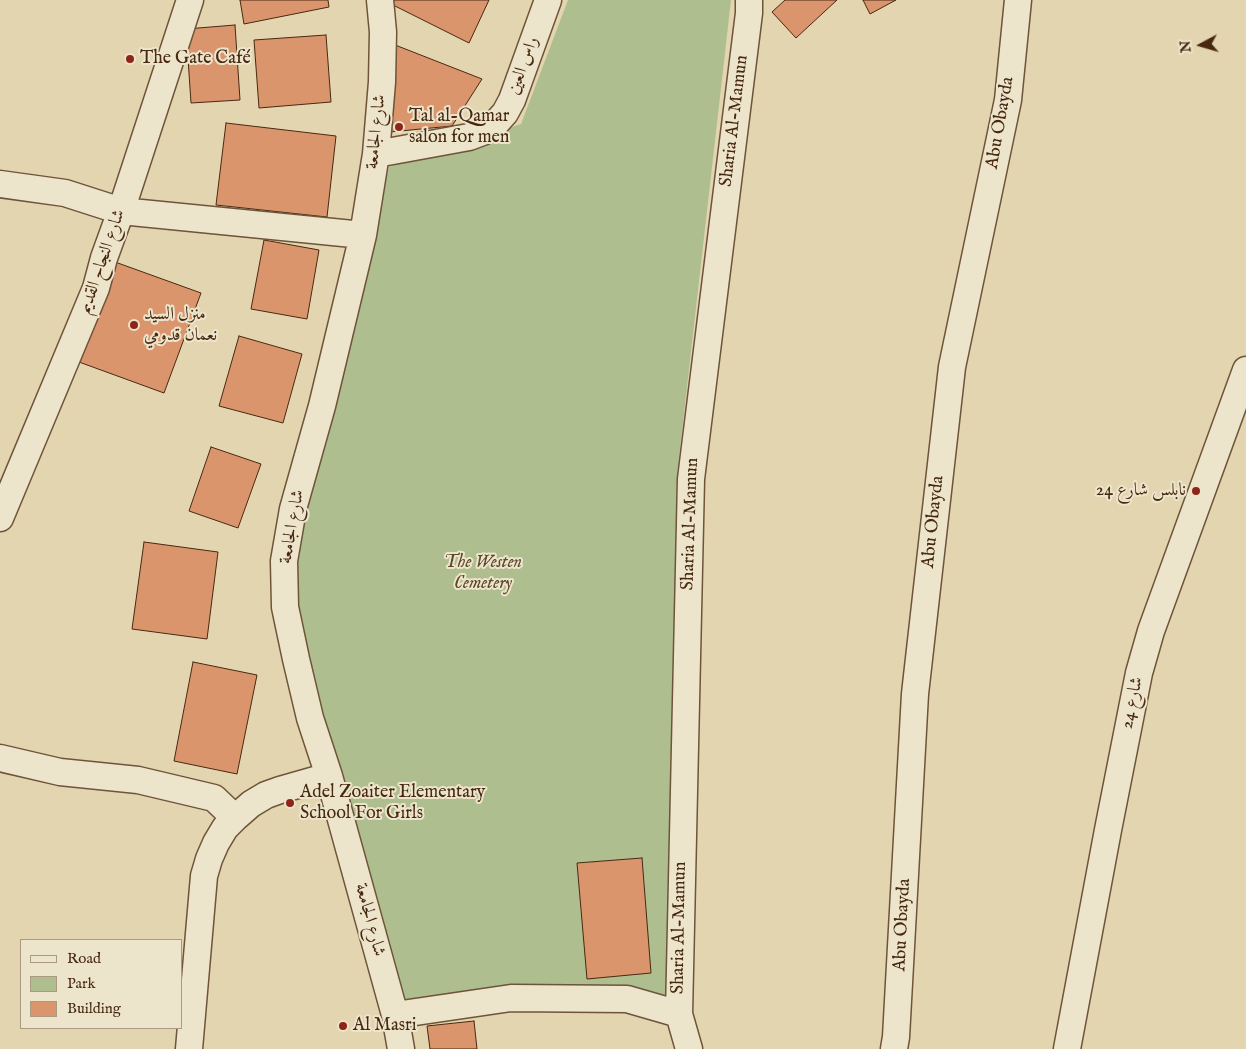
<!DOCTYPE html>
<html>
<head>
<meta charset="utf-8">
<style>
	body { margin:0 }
	#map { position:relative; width:1246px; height:1049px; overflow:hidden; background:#e3d5b0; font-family:"IM FELL English",serif }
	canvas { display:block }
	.legend { position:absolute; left:20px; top:939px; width:162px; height:90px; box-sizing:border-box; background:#ede4cc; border:1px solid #ab9981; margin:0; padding:6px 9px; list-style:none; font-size:15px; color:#472911 }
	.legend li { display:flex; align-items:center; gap:10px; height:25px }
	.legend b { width:25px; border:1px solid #ab9981 }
	.north { position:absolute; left:1176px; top:20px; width:50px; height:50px; -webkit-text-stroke:4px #ede4cc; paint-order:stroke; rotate:264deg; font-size:14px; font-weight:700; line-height:20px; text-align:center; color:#472911 }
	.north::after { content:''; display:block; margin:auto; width:18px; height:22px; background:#472911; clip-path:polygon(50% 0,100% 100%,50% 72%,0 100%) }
</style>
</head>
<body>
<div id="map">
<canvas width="1246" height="1049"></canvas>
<ul class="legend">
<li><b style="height:6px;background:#ede4cc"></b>Road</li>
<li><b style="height:14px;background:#afbe8e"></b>Park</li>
<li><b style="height:14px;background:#da956d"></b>Building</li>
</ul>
<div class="north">N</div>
</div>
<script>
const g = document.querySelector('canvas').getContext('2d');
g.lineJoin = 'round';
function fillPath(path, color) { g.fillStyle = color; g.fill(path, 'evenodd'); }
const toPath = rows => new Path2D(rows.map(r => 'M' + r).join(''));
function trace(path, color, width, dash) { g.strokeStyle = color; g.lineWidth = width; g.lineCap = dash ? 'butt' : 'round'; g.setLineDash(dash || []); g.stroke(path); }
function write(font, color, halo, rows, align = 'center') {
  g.font = font + ' "IM FELL English",Amiri,serif'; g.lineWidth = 4; g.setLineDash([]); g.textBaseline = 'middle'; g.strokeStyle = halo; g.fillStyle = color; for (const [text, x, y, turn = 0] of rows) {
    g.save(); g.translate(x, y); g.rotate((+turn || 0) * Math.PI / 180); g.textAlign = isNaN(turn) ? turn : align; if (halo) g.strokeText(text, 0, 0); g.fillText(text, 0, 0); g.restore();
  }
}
const green = toPath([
	[568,0,731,0,677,475,671,899,667,1002,404,1007,317,717,293,606,299,513,389,167,521,124]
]);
const building = toPath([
	[240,0,328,0,329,7,244,24,240,0],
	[386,0,489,0,469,43,385,1,386,0],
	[785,0,837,0,796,38,772,12,785,0],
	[863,0,896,0,870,14,863,0],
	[235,25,240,100,191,103,186,29,235,25],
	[326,35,331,102,259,108,254,40,326,35],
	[390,43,482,79,452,126,390,132,390,43],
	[226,123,336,136,327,217,216,205,226,123],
	[264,240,319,250,307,319,251,309,264,240],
	[104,258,201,293,164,393,68,358,104,258],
	[239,336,302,354,283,423,219,406,239,336],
	[211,447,261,464,238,528,189,511,211,447],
	[144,542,218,552,207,639,132,629,144,542],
	[193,662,257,675,237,774,174,761,193,662],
	[642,858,651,973,587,979,577,863,642,858],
	[474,1021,477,1049,430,1049,427,1026,474,1021]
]);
const minor = toPath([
	[380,0,383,32,382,82,376,154,363,235,322,406,293,509,284,561,285,607,296,659,310,718,329,776,395,1015,401,1049],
	[376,154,469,137,485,131,496,123,505,113,512,100,548,0],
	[0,184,65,193,121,211,363,235],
	[0,518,96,288,104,258,121,211,190,0],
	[0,758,60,772,138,780,214,798,235,818],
	[395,1015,511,998,627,999,679,1014],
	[189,1049,204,876,209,859,216,843,225,828,235,818,251,804,266,795,280,790,329,776],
	[689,1049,679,1014,691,479,749,13,749,0],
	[894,1049,896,1037,915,694,952,367,1008,100,1018,0],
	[1067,1049,1108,830,1139,673,1151,631,1246,370]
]);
const markers = [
	[130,59,5,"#8f2418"],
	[399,127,5,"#8f2418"],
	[134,325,5,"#8f2418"],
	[1196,491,5,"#8f2418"],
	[290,803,5,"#8f2418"],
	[343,1026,5,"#8f2418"]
];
const poiNames = [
	["The Gate Café",140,59],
	["Tal al-Qamar",409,117],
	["salon for men",409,138],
	["منزل السيد",144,315],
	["نعمان قدومي",144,336],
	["نابلس شارع 24",1186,491,"right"],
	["Adel Zoaiter Elementary",300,793],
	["School For Girls",300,814],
	["Al Masri",353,1026]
];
const streetNames = [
	["راس العين",524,66,-70],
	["Sharia Al-Mamun",735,121,-83],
	["Abu Obayda",1001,123,-80],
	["شارع الجامعة",377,132,-84],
	["شارع النجاح القديم",103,262,-71],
	["Abu Obayda",934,522,-84],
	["Sharia Al-Mamun",691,524,-88],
	["شارع الجامعة",293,527,-80],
	["شارع 24",1133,703,-78],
	["شارع الجامعة",369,920,75],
	["Abu Obayda",903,925,-87],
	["Sharia Al-Mamun",680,928,-89]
];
const parkNames = [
	["The Westen",483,563],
	["Cemetery",483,584]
];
fillPath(green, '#afbe8e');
fillPath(building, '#da956d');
trace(building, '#472911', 1);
trace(minor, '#6e5439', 29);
trace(minor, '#ede4cc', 26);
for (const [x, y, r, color] of markers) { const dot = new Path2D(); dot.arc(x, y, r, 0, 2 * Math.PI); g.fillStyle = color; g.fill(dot); trace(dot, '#ede4cc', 2); }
write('18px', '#472911', '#ede4cc', poiNames, 'left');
write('18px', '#472911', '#ede4cc', streetNames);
write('italic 18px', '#5c472a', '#ede4cc', parkNames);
</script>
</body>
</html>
